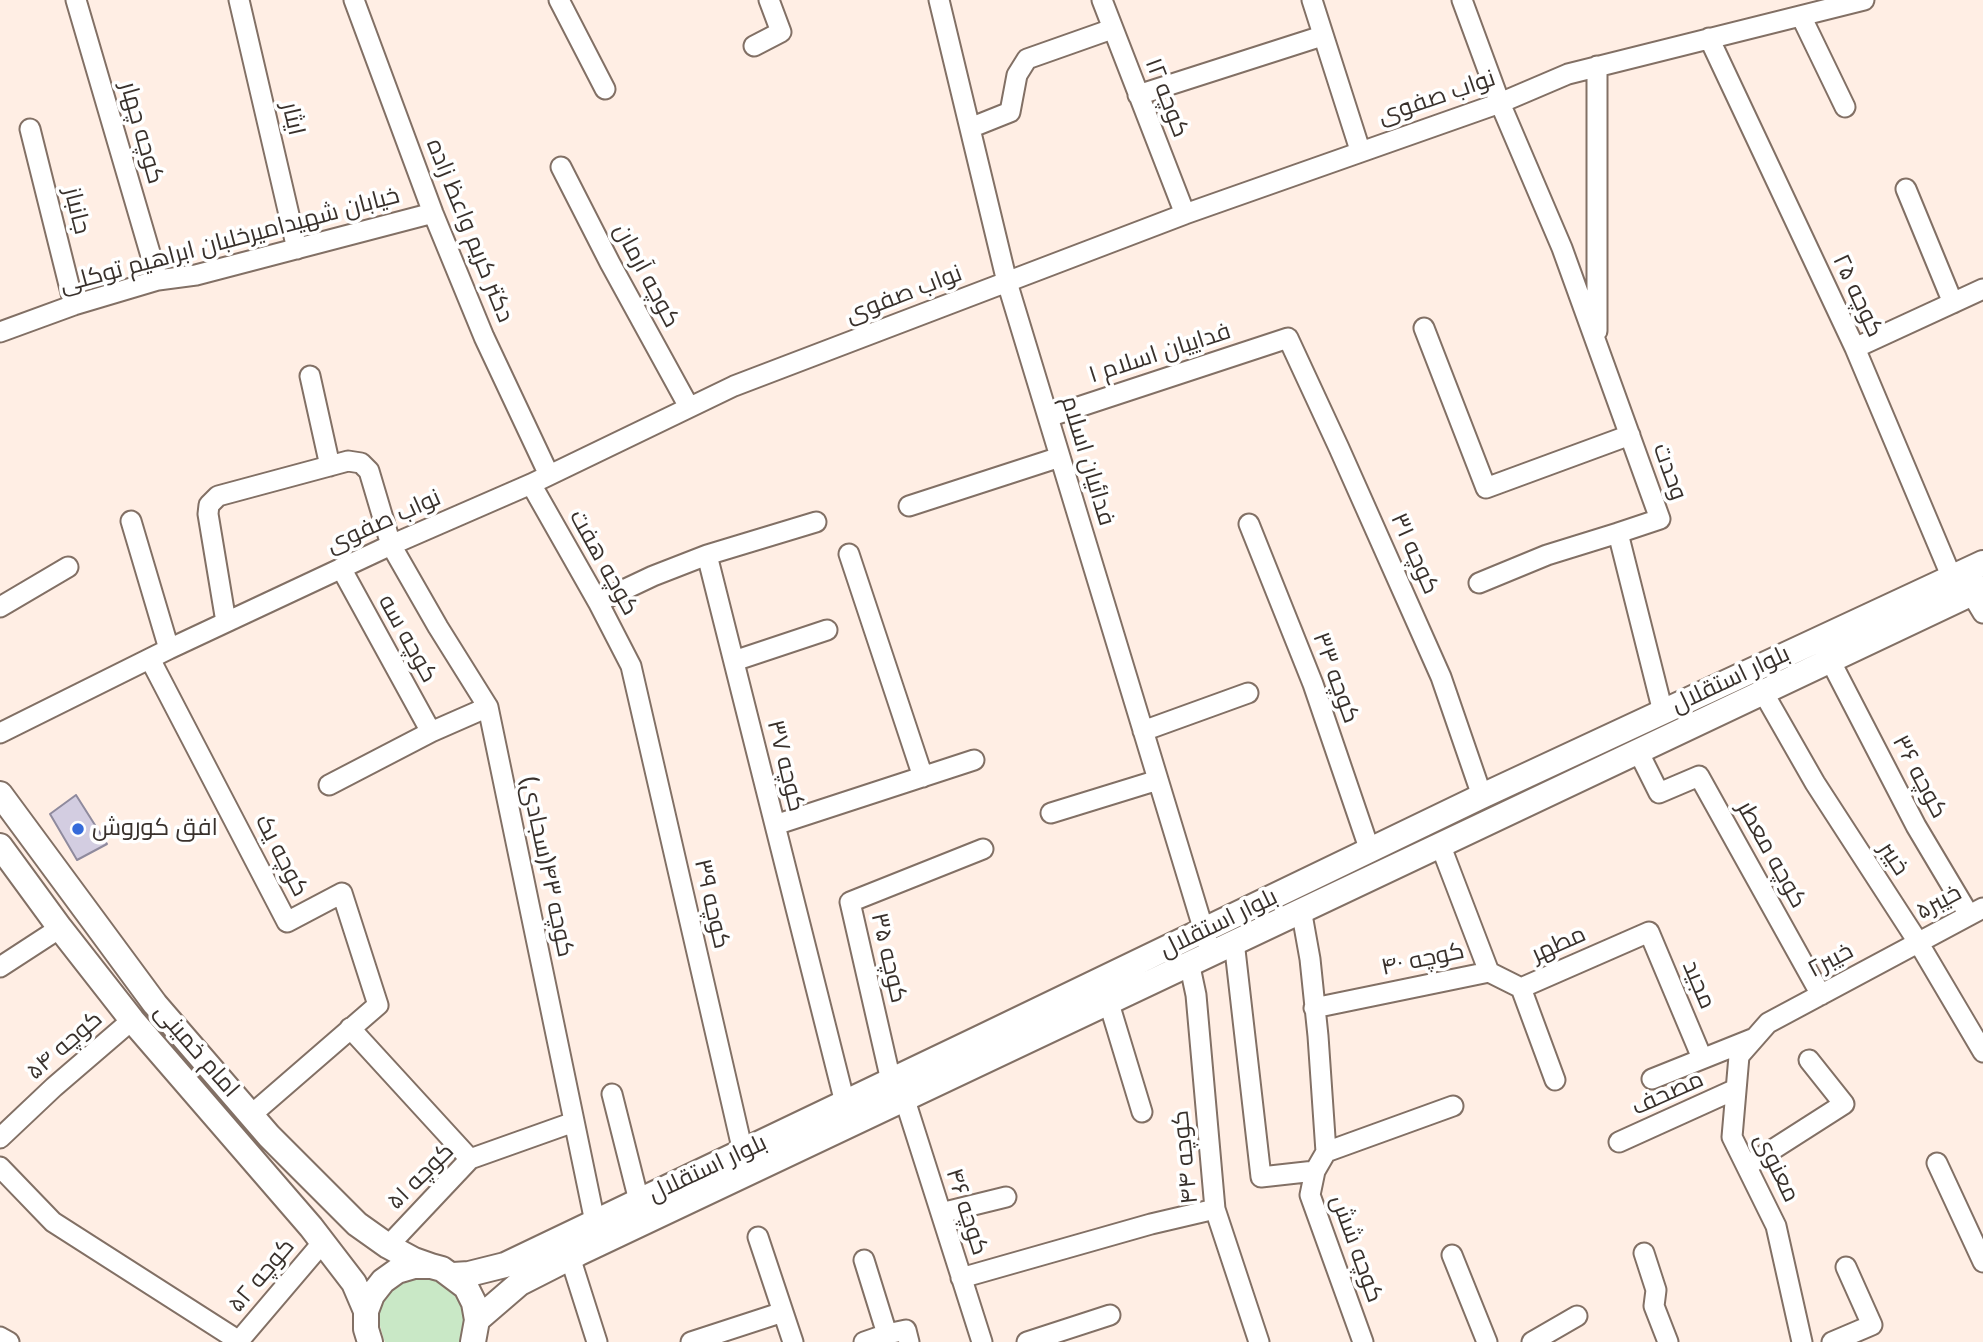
<!DOCTYPE html>
<html>
<head>
<meta charset="utf-8">
<style>
	body { margin:0 }
	canvas { display:block; background:#ffeee4 }
</style>
</head>
<body>
<canvas width="1983" height="1342"></canvas>
<script>
const g = document.querySelector('canvas').getContext('2d');
g.lineJoin = 'round';
function fillPath(path, color) { g.fillStyle = color; g.fill(path, 'evenodd'); }
const toPath = rows => new Path2D(rows.map(r => 'M' + r).join(''));
function trace(path, color, width, dash) { g.strokeStyle = color; g.lineWidth = width; g.lineCap = dash ? 'butt' : 'round'; g.setLineDash(dash || []); g.stroke(path); }
function write(font, color, halo, rows, align = 'center') {
  g.font = font + ' "Varela Round",Cairo,sans-serif'; g.lineWidth = 7; g.setLineDash([]); g.textBaseline = 'middle'; g.strokeStyle = halo; g.fillStyle = color; for (const [text, x, y, turn = 0] of rows) {
    g.save(); g.translate(x, y); g.rotate((+turn || 0) * Math.PI / 180); g.textAlign = isNaN(turn) ? turn : align; if (halo) g.strokeText(text, 0, 0); g.fillText(text, 0, 0); g.restore();
  }
}
const green = toPath([
	[422,1277,437,1279,460,1296,468,1323,462,1342,385,1342,384,1340,380,1326,380,1311,386,1298,396,1287,408,1280]
]);
const building = toPath([
	[76,795,107,844,77,860,50,814,76,795]
]);
const minor = toPath([
	[76,0,158,280],
	[239,0,297,249],
	[354,0,433,213,484,337,549,475],
	[559,0,605,89],
	[939,0,1007,282,1207,941],
	[1102,0,1185,214],
	[1312,0,1360,150],
	[1462,0,1500,103,1562,248,1660,519,1618,533,1663,712],
	[1801,16,1845,107],
	[1709,38,1855,348,1952,578],
	[754,46,781,32,769,0],
	[1597,66,1597,331],
	[1138,95,1322,36],
	[970,128,1010,112,1017,75,1027,59,1112,29],
	[30,129,74,305],
	[561,167,610,263,689,407],
	[1906,189,1953,303],
	[1424,328,1486,488,1630,435],
	[0,332,74,305,158,280,196,275,433,213],
	[1855,348,1983,289],
	[310,376,330,466],
	[1048,417,1288,338,1339,448,1441,677,1482,796],
	[531,484,598,602,631,666,743,1152],
	[909,506,1060,457],
	[131,521,169,649],
	[1249,524,1313,684,1370,851],
	[849,554,923,777],
	[707,555,816,522],
	[341,568,431,732],
	[1479,583,1547,555,1618,533],
	[1971,593,1983,613],
	[598,602,653,576,707,555,845,1103],
	[0,607,68,567],
	[226,622,208,514,209,505,218,496,348,461,361,463,369,471,391,545,438,627,488,707,595,1222],
	[150,659,287,922,342,893,378,1005,251,1115],
	[1830,660,1916,826,1969,915],
	[734,661,827,630],
	[1763,692,1815,783,1918,942,1983,1052],
	[1143,731,1248,693],
	[0,733,169,649,391,545,531,484,734,386,1185,214,1500,103,1568,74,1864,0],
	[1638,751,1659,793,1699,776,1821,995],
	[329,785,431,732,488,707],
	[1051,813,1158,780],
	[775,825,974,760],
	[1301,909,1310,959,1318,1036,1326,1152,1315,1171,1310,1195,1363,1342],
	[1234,941,1261,1177,1315,1171],
	[1189,962,1196,995,1215,1209,1259,1342],
	[0,967,60,928],
	[1489,972,1521,988,1649,932,1702,1058],
	[1521,988,1555,1080],
	[1108,1000,1142,1112],
	[1314,1008,1489,972,1440,844],
	[350,1028,470,1159],
	[1652,1079,1752,1039],
	[891,1081,850,902,983,849],
	[612,1094,639,1201],
	[904,1097,982,1342],
	[0,1138,54,1087,132,1020],
	[1619,1142,1736,1089],
	[1326,1152,1453,1106],
	[1937,1163,1983,1262],
	[1747,1166,1844,1104,1809,1060],
	[0,1167,53,1222,239,1341],
	[941,1213,1006,1197],
	[758,1237,793,1342],
	[388,1246,470,1159,574,1122],
	[1644,1253,1656,1290,1654,1306,1668,1342],
	[1452,1255,1487,1342],
	[570,1257,597,1342],
	[961,1278,1151,1224,1215,1209],
	[887,1334,906,1330,909,1342],
	[0,1337,9,1342],
	[238,1342,323,1242],
	[691,1342,783,1312],
	[864,1342,887,1334,864,1260],
	[1027,1342,1110,1315],
	[1532,1342,1577,1316],
	[1802,1342,1776,1226,1732,1137,1739,1056,1768,1023,1983,908],
	[1832,1342,1872,1325,1846,1267]
]);
const major = toPath([
	[0,794,155,1004,269,1136,357,1224,388,1246,414,1260,431,1266],
	[0,846,60,928,132,1020,311,1227,354,1283,366,1311],
	[453,1275,469,1274,505,1265,980,1038,1482,796,1983,563],
	[477,1320,520,1283,579,1253,1983,588],
	[370,1342,366,1329,366,1311,372,1295,383,1281,397,1271,414,1266,431,1266,442,1269,466,1287,474,1303,477,1320,473,1342]
]);
const markers = [
	[78,829,7,"#366bda"]
];
const streetNames = [
	["کوچه ۱۲",1166,98,69],
	["نواب صفوی",1437,98,-19],
	["ایثار",292,119,77],
	["کوچه چهار",141,133,74],
	["جانباز",76,211,76],
	["دکتر کریم واعظ زاده",469,231,68],
	["خیابان شهیدامیرخلبان ابراهیم توکلی",230,241,-15],
	["کوچه آرمان",646,276,62],
	["نواب صفوی",904,295,-21],
	["کوچه ۲۵",1857,296,65],
	["فداییان اسلام ۱",1160,354,-18],
	["فدائیان اسلام",1087,461,73],
	["وحدت",1669,472,70],
	["نواب صفوی",384,522,-24],
	["کوچه ۳۱",1414,554,66],
	["کوچه هفت",603,563,61],
	["کوچه سه",407,639,61],
	["کوچه ۳۳",1335,678,70],
	["بلوار استقلال",1731,680,-25],
	["کوچه ۳۷",785,766,76],
	["کوچه ۳۶",1919,777,62],
	["کوچه معطر",1771,855,61],
	["کوچه یک",281,856,63],
	["خیبر",1893,859,57],
	["کوچه ۴۳(سجادی)",546,867,78],
	["خیبر۵",1939,903,-28],
	["کوچه ۳۹",711,904,77],
	["بلوار استقلال",1219,924,-26],
	["مطهر",1559,945,-24],
	["کوچه ۳۵",888,958,77],
	["کوچه ۴۰",1423,960,-12],
	["خیبر۲",1831,961,-28],
	["مجید",1698,985,67],
	["کوچه ۵۴",65,1046,-41],
	["امام خمینی",196,1051,49],
	["مصحف",1668,1094,-24],
	["کوچه ۴۴",1186,1157,-96],
	["معنوی",1776,1168,64],
	["بلوار استقلال",708,1169,-25],
	["کوچه ۵۱",421,1177,-45],
	["کوچه ۴۶",966,1212,72],
	["کوچه شش",1356,1249,70],
	["کوچه ۵۲",262,1276,-50]
];
const poiNames = [
	["افق کوروش",92,829]
];
fillPath(green, '#c9e8c6');
fillPath(building, '#d3cde1');
trace(building, '#8f8a9d', 2);
trace(minor, '#827065', 23);
trace(major, '#827065', 28);
trace(minor, '#fff', 19);
trace(major, '#fff', 24);
for (const [x, y, r, color] of markers) { const dot = new Path2D(); dot.arc(x, y, r, 0, 2 * Math.PI); g.fillStyle = color; g.fill(dot); trace(dot, '#fff', 2.5); }
write('24px', '#39312c', '#fff', streetNames);
write('24px', '#39312c', '#fff', poiNames, 'left');
</script>
</body>
</html>
